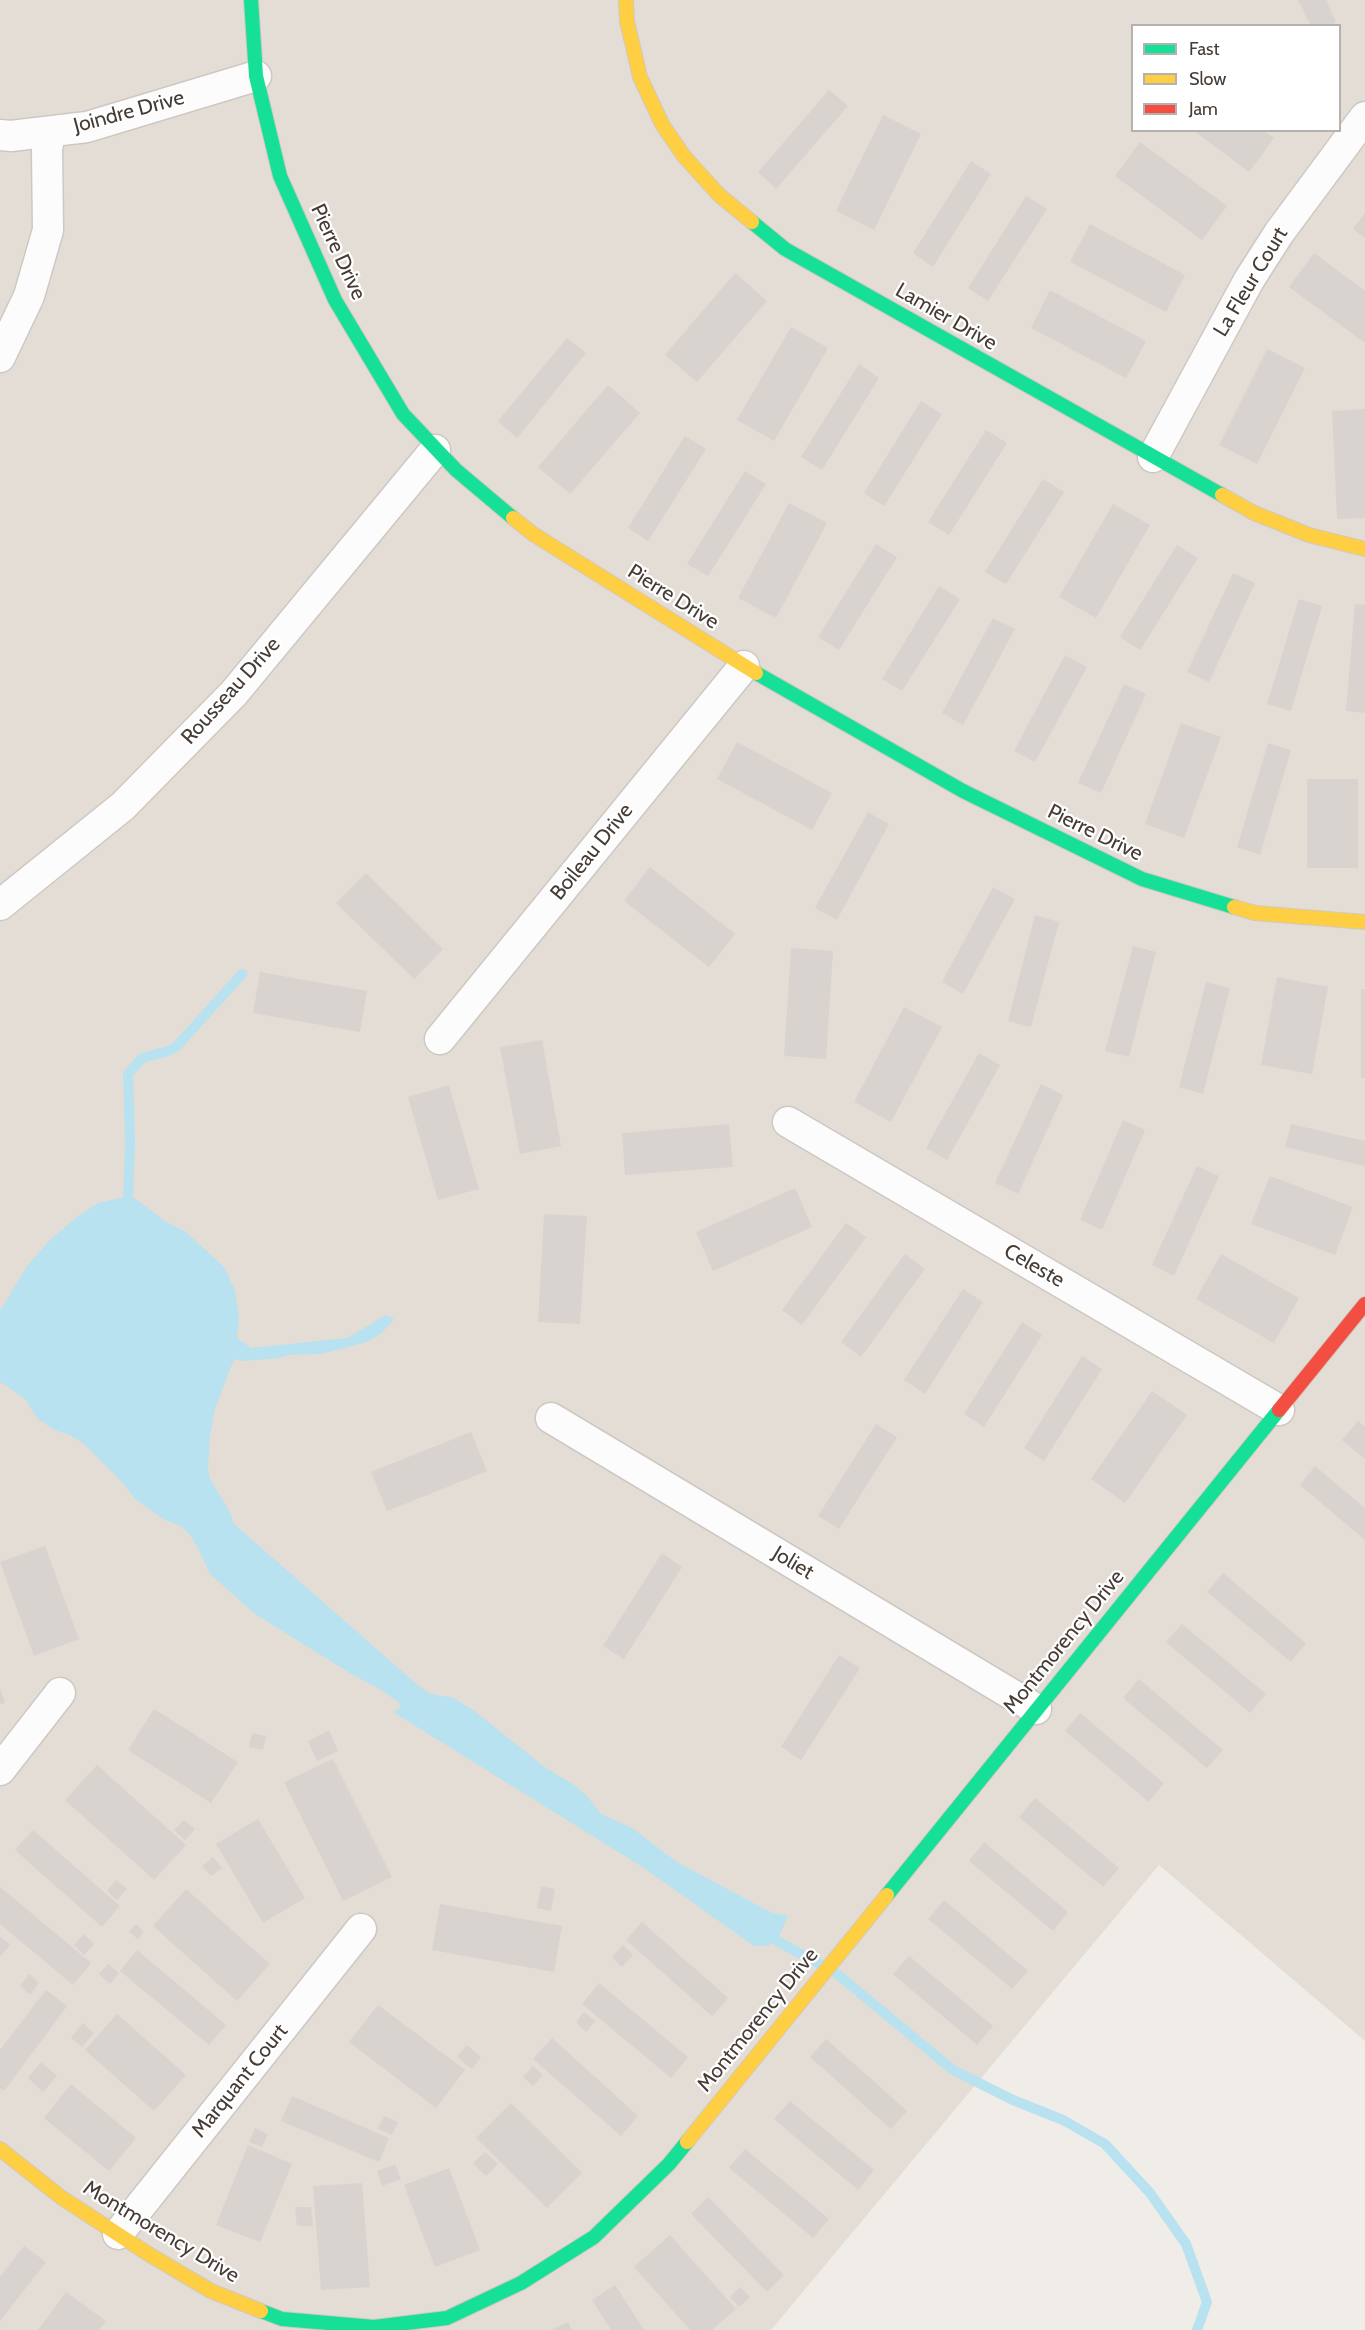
<!DOCTYPE html>
<html>
<head>
<meta charset="utf-8">
<style>
	body { margin:0 }
	#map { position:relative; width:1365px; height:2330px; overflow:hidden; background:#f0ece8; font-family:Cabin,sans-serif }
	canvas { display:block }
	.legend { position:absolute; left:1131px; top:24px; width:210px; height:108px; box-sizing:border-box; background:#fff; border:2px solid #b5b1ae; margin:0; padding:8px 10px; list-style:none; font-size:18px; color:#463c35 }
	.legend li { display:flex; align-items:center; gap:12px; height:30px }
	.legend b { width:30px; border:2px solid #b5b1ae }
</style>
</head>
<body>
<div id="map">
<canvas width="1365" height="2330"></canvas>
<ul class="legend">
<li><b style="height:8px;background:#16e098"></b>Fast</li>
<li><b style="height:8px;background:#ffcf43"></b>Slow</li>
<li><b style="height:8px;background:#f24e42"></b>Jam</li>
</ul>
</div>
<script>
const g = document.querySelector('canvas').getContext('2d');
g.lineJoin = 'round';
function fillPath(path, color) { g.fillStyle = color; g.fill(path, 'evenodd'); }
const toPath = rows => new Path2D(rows.map(r => 'M' + r).join(''));
function trace(path, color, width, dash) { g.strokeStyle = color; g.lineWidth = width; g.lineCap = dash ? 'butt' : 'round'; g.setLineDash(dash || []); g.stroke(path); }
function write(font, color, halo, rows, align = 'center') {
  g.font = font + ' Cabin,sans-serif'; g.lineWidth = 4.5; g.setLineDash([]); g.textBaseline = 'middle'; g.strokeStyle = halo; g.fillStyle = color; for (const [text, x, y, turn = 0] of rows) {
    g.save(); g.translate(x, y); g.rotate((+turn || 0) * Math.PI / 180); g.textAlign = isNaN(turn) ? turn : align; if (halo) g.strokeText(text, 0, 0); g.fillText(text, 0, 0); g.restore();
  }
}
const residential = toPath([
	[0,0,1365,0,1365,2041,1159,1865,771,2330,0,2330],
	[1132,26,1340,26,1340,130,1132,130]
]);
const water = toPath([
	[128,1196,133,1197,165,1221,186,1232,225,1268,235,1291,239,1317,237,1338,251,1348,347,1338,386,1315,394,1319,381,1334,367,1342,345,1348,321,1354,289,1355,279,1358,243,1361,234,1359,215,1409,210,1436,208,1468,210,1479,231,1514,233,1523,420,1687,431,1694,454,1698,473,1710,546,1768,573,1784,586,1795,601,1814,632,1828,677,1862,770,1912,788,1916,777,1941,766,1946,754,1946,644,1868,393,1712,401,1707,399,1703,380,1689,353,1675,255,1614,210,1574,199,1550,190,1535,181,1526,165,1520,135,1499,122,1482,84,1444,70,1435,54,1430,37,1418,26,1400,4,1384,0,1383,0,1311,27,1266,50,1240,77,1217,98,1203]
]);
const stream = toPath([
	[128,1196,130,1143,128,1074,142,1058,168,1051,177,1046,242,974],
	[777,1941,836,1973,953,2070,1013,2100,1063,2120,1105,2144,1150,2193,1186,2244,1207,2302,1197,2330]
]);
const building = toPath([
	[1298,0,1326,0,1336,22,1329,26,1311,26],
	[829,90,848,106,776,189,758,172],
	[883,115,921,134,874,230,836,211],
	[1193,130,1263,130,1274,138,1249,172],
	[1140,142,1227,206,1202,240,1115,176],
	[971,161,991,174,933,267,913,253],
	[1026,196,1047,209,988,301,968,288],
	[1365,213,1365,238,1353,229],
	[1090,224,1185,275,1166,312,1070,262],
	[1314,253,1365,291,1365,343,1289,287],
	[735,273,767,301,697,382,665,355],
	[1050,290,1146,341,1126,378,1031,328],
	[791,327,828,348,774,441,737,420],
	[567,338,586,353,517,438,498,421],
	[1267,349,1305,368,1257,464,1219,445],
	[859,364,879,378,822,470,801,457],
	[608,385,640,413,570,494,538,467],
	[921,401,942,414,884,506,864,493],
	[1365,409,1365,518,1337,519,1332,411],
	[986,430,1007,443,949,535,928,522],
	[685,436,706,449,648,541,628,528],
	[745,471,766,484,708,576,687,564],
	[1043,479,1064,492,1006,584,985,572],
	[789,503,827,523,776,618,738,598],
	[1113,504,1150,525,1096,618,1059,597],
	[876,544,897,557,839,650,818,637],
	[1177,545,1198,558,1140,650,1120,637],
	[1233,573,1255,583,1209,682,1187,672],
	[939,586,960,599,902,691,882,679],
	[1299,599,1322,606,1291,711,1267,704],
	[1355,604,1365,605,1365,713,1346,711],
	[993,618,1015,629,963,725,942,713],
	[1065,655,1087,667,1035,762,1014,751],
	[1124,684,1146,694,1101,793,1078,783],
	[1181,723,1221,737,1184,838,1145,824],
	[737,742,832,793,812,830,717,779],
	[1268,743,1291,750,1260,855,1237,847],
	[1307,779,1358,779,1358,868,1307,868],
	[868,812,889,824,837,920,815,908],
	[650,867,735,934,709,967,624,901],
	[366,873,443,949,414,979,336,903],
	[993,887,1015,899,963,994,942,982],
	[1035,915,1059,922,1031,1027,1008,1021],
	[1133,946,1156,952,1129,1057,1105,1051],
	[791,948,833,951,826,1059,784,1056],
	[260,972,367,991,360,1032,253,1013],
	[1277,977,1328,987,1312,1074,1261,1065],
	[1206,982,1230,988,1203,1094,1179,1087],
	[1361,989,1365,989,1365,1078,1361,1078],
	[904,1007,942,1027,891,1122,854,1102],
	[542,1040,561,1146,520,1154,500,1047],
	[979,1053,1000,1065,947,1160,926,1148],
	[1041,1084,1063,1095,1018,1194,995,1183],
	[449,1085,479,1189,438,1200,408,1097],
	[1123,1120,1145,1130,1102,1230,1080,1220],
	[729,1124,733,1167,625,1175,622,1133],
	[1291,1124,1365,1141,1365,1166,1285,1147],
	[1197,1166,1219,1176,1174,1276,1152,1265],
	[1270,1176,1353,1207,1335,1255,1251,1224],
	[795,1188,812,1227,713,1271,696,1232],
	[544,1214,587,1216,580,1324,538,1322],
	[846,1223,866,1237,802,1325,782,1310],
	[905,1254,925,1269,861,1357,841,1342],
	[1221,1254,1299,1298,1274,1343,1196,1299],
	[963,1289,983,1302,925,1394,904,1380],
	[1022,1322,1042,1335,984,1427,964,1414],
	[1082,1356,1102,1369,1044,1461,1024,1448],
	[1152,1391,1187,1415,1125,1503,1091,1479],
	[1358,1421,1365,1427,1365,1459,1342,1440],
	[876,1424,897,1437,839,1529,818,1516],
	[471,1432,487,1471,387,1511,371,1472],
	[1315,1466,1365,1508,1365,1540,1300,1485],
	[45,1546,79,1639,34,1656,0,1562],
	[662,1553,682,1567,624,1659,603,1646],
	[1223,1573,1306,1643,1291,1662,1207,1592],
	[1182,1624,1266,1694,1250,1713,1166,1642],
	[839,1655,860,1668,801,1760,781,1747],
	[1139,1679,1223,1750,1207,1768,1123,1698],
	[0,1688,5,1703,0,1704],
	[154,1709,238,1762,211,1803,128,1750],
	[1080,1713,1164,1783,1149,1802,1065,1731],
	[329,1730,338,1751,317,1761,308,1741],
	[252,1733,266,1736,263,1750,249,1747],
	[333,1759,392,1877,343,1901,284,1782],
	[97,1765,186,1845,154,1880,65,1800],
	[1035,1798,1119,1868,1103,1887,1019,1817],
	[258,1819,305,1898,263,1923,216,1844],
	[184,1820,195,1829,185,1840,174,1830],
	[33,1830,120,1906,102,1927,15,1850],
	[984,1842,1068,1912,1053,1931,969,1861],
	[213,1857,222,1868,211,1876,202,1866],
	[116,1880,127,1889,117,1900,107,1891],
	[541,1886,555,1889,551,1911,537,1908],
	[0,1887,91,1963,73,1985,0,1924],
	[186,1889,270,1964,237,2001,153,1926],
	[944,1900,1028,1971,1012,1989,928,1919],
	[440,1904,562,1926,554,1972,432,1950],
	[642,1922,728,1998,712,2016,626,1940],
	[136,1924,144,1932,138,1939,129,1932],
	[84,1934,94,1944,84,1955,74,1945],
	[0,1936,10,1945,0,1957],
	[623,1945,633,1955,622,1967,612,1957],
	[137,1950,226,2025,209,2045,120,1971],
	[909,1956,993,2026,977,2045,893,1974],
	[108,1964,119,1973,110,1984,99,1974],
	[29,1974,39,1983,30,1995,20,1986],
	[599,1983,688,2057,671,2078,582,2004],
	[46,1990,67,2006,4,2091,0,2088,0,2050],
	[378,2005,465,2070,436,2108,349,2042],
	[584,2012,595,2021,586,2032,576,2022],
	[117,2014,186,2075,154,2111,85,2050],
	[83,2023,94,2033,82,2047,71,2038],
	[552,2038,638,2116,621,2136,533,2059],
	[826,2039,907,2111,891,2129,810,2057],
	[467,2045,481,2057,472,2069,457,2057],
	[41,2062,57,2076,43,2092,28,2078],
	[533,2066,543,2075,533,2086,523,2077],
	[71,2084,136,2138,109,2171,44,2118],
	[292,2096,389,2138,379,2162,281,2121],
	[790,2101,874,2170,858,2190,774,2119],
	[511,2103,582,2173,547,2208,476,2138],
	[384,2116,398,2122,392,2135,378,2129],
	[255,2128,268,2134,262,2147,249,2142],
	[248,2145,292,2164,260,2242,216,2225],
	[745,2149,829,2219,813,2238,729,2168],
	[485,2152,498,2164,486,2176,473,2163],
	[395,2164,401,2179,382,2186,377,2171],
	[449,2168,480,2250,435,2267,404,2185],
	[362,2183,370,2287,321,2290,313,2186],
	[708,2197,784,2275,767,2292,691,2214],
	[295,2207,311,2207,313,2226,297,2226],
	[670,2235,736,2309,712,2330,690,2330,634,2267],
	[24,2246,46,2262,0,2321,0,2277],
	[615,2285,644,2330,611,2330,592,2300],
	[740,2287,750,2297,739,2307,730,2297],
	[66,2292,106,2321,99,2330,38,2330],
	[568,2322,572,2330,551,2330]
]);
const street = toPath([
	[0,135,11,136,87,127,256,76],
	[0,357,29,296,48,230,47,148,51,132],
	[1153,457,1249,280,1279,233,1365,117],
	[0,905,123,806,234,693,435,450],
	[440,1039,744,666],
	[788,1122,1279,1410],
	[551,1418,1036,1709],
	[0,1770,60,1693],
	[118,2234,361,1929]
]);
const fast = toPath([
	[251,0,256,76,280,176,335,300,403,414,456,470,513,518],
	[752,222,785,249,1222,495],
	[756,673,963,791,1142,879,1234,907],
	[887,1895,1279,1410],
	[261,2311,282,2319,374,2327,447,2318,521,2283,594,2237,669,2164,687,2142]
]);
const slow = toPath([
	[626,0,627,21,640,77,662,124,683,155,719,195,752,222],
	[1222,495,1254,513,1309,535,1365,549],
	[513,518,533,534,756,673],
	[1234,907,1255,913,1365,922],
	[687,2142,887,1895],
	[0,2149,62,2198,150,2255,211,2291,261,2311]
]);
const jam = toPath([
	[1279,1410,1365,1304]
]);
const streetNames = [
	["Joindre Drive",129,112,-15],
	["Pierre Drive",338,252,65],
	["La Fleur Court",1251,282,-59],
	["Lamier Drive",946,317,30],
	["Pierre Drive",673,597,32],
	["Rousseau Drive",231,691,-48],
	["Pierre Drive",1095,833,26],
	["Boileau Drive",592,852,-51],
	["Celeste",1034,1266,30],
	["Joliet",793,1563,31],
	["Montmorency Drive",1064,1642,-51],
	["Montmorency Drive",758,2020,-51],
	["Marquant Court",240,2081,-51],
	["Montmorency Drive",161,2232,31]
];
fillPath(residential, '#e4ddd5');
fillPath(water, '#b8e2ef');
trace(stream, '#b8e2ef', 10);
fillPath(building, '#d8d3cf');
trace(street, '#cdc8c4', 33);
trace(fast, '#d1c9c0', 16);
trace(slow, '#d1c9c0', 16);
trace(jam, '#d1c9c0', 16);
trace(street, '#fdfcfc', 30);
trace(fast, '#16e098', 14);
trace(slow, '#ffcf43', 14);
trace(jam, '#f24e42', 14);
write('21px', '#463c35', '#fff', streetNames);
</script>
</body>
</html>
